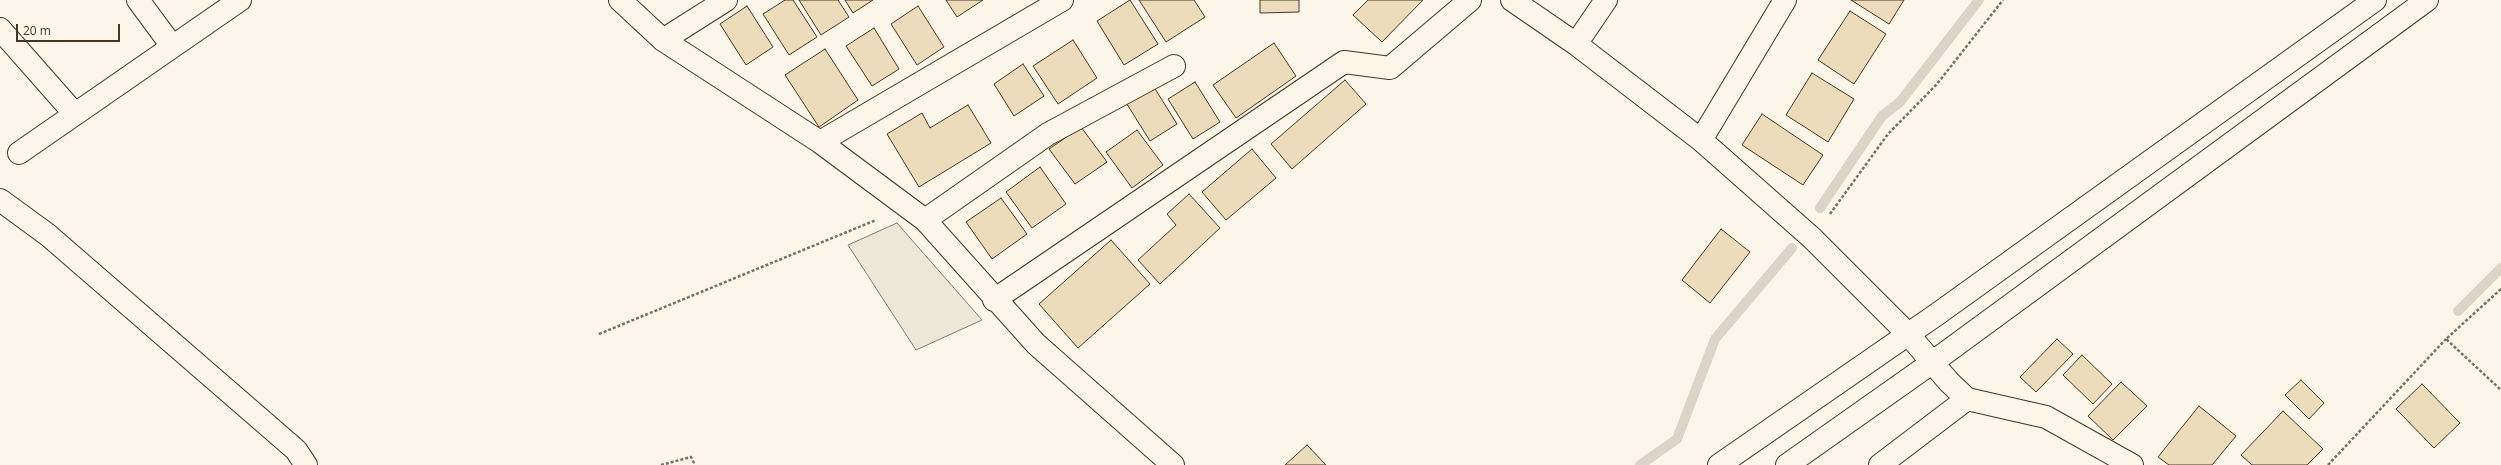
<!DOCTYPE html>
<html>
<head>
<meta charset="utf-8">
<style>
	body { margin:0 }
	#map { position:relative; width:2501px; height:465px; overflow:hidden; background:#fbf6e9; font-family:"Open Sans",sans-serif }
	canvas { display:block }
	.scale { position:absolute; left:16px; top:24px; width:104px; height:18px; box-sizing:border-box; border:2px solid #4a3520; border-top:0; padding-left:5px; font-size:12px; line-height:14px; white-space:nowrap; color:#4a3520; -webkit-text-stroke:3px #fbf6e9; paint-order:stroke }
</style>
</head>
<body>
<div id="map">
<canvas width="2501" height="465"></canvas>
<div class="scale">20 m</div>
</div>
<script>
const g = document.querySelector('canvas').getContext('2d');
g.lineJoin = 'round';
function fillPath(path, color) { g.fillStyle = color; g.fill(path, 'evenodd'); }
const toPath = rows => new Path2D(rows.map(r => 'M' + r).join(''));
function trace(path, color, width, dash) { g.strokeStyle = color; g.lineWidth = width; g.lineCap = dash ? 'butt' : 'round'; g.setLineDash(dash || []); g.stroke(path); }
const parking = toPath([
	[897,223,982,320,916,350,848,245,897,223]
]);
const stream = toPath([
	[1820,208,1882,116,1900,102,1979,0],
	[2458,311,2501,268],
	[1640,465,1677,439,1715,339,1792,248]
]);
const building = toPath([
	[785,0,793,0,817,37,789,55,763,14,785,0],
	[799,0,838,0,849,17,821,35,799,0],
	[845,0,873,0,853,13,845,0],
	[946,0,983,0,957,17,946,0],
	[1130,0,1158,44,1124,65,1097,21,1130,0],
	[1139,0,1194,0,1205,17,1166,42,1139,0],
	[1260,0,1299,0,1299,12,1260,13,1260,0],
	[1368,0,1423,0,1382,42,1353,15,1368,0],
	[1851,0,1904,0,1889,24,1851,0],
	[747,6,773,47,746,65,720,24,747,6],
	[918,6,944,47,917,65,891,24,918,6],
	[1850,11,1886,34,1854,84,1818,60,1850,11],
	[874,28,899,69,872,86,846,46,874,28],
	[1073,40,1097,78,1058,104,1033,66,1073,40],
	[1274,43,1296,76,1236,118,1213,85,1274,43],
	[825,49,858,100,819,127,785,75,825,49],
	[1023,64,1044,96,1014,116,994,84,1023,64],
	[1812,73,1854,99,1828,142,1786,115,1812,73],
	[1345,80,1366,104,1292,169,1271,144,1345,80],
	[1195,82,1220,122,1193,139,1168,99,1195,82],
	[1152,84,1177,124,1150,141,1125,101,1152,84],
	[968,105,991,143,919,187,887,134,922,113,930,128,968,105],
	[1762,114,1823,155,1803,185,1742,145,1762,114],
	[1081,127,1107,162,1075,184,1049,149,1081,127],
	[1137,130,1163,165,1132,188,1106,152,1137,130],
	[1252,149,1276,178,1226,220,1202,192,1252,149],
	[1040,167,1066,204,1032,228,1006,192,1040,167],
	[1189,194,1220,228,1160,284,1138,260,1176,225,1167,214,1189,194],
	[1001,198,1027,234,992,259,966,222,1001,198],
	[1721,229,1750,252,1710,303,1682,280,1721,229],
	[1111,240,1150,284,1078,348,1039,304,1111,240],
	[2057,339,2073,354,2036,392,2020,377,2057,339],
	[2082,355,2112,384,2093,404,2063,375,2082,355],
	[2301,380,2324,403,2309,419,2285,395,2301,380],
	[2121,382,2147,406,2113,440,2088,416,2121,382],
	[2422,384,2460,423,2434,448,2396,409,2422,384],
	[2199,406,2236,436,2212,465,2169,465,2158,457,2199,406],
	[2283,411,2323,449,2307,465,2252,465,2241,455,2283,411],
	[1307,445,1326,465,1285,465,1307,445]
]);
const path = toPath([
	[1830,214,1888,134,1937,84,2003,0],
	[2501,289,2446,339,2501,390],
	[599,334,876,220],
	[661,465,691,457,695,465],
	[2328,465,2446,339]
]);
const street = toPath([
	[138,0,172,46],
	[620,0,663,40,820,142,925,220,1036,344,1173,465],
	[1512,0,1576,44,1701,140,1812,238,1908,334,1949,382,1967,399,2046,417,2132,465],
	[0,29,74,113],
	[663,40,726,0],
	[1576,44,1606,0],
	[1701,140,1785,0],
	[820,142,1062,0],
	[19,153,240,0],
	[0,200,48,235,296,450,306,465],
	[925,220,1048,134,1174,66],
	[994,300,1344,62,1390,68,1470,0],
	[1880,465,1967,399]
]);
const secondary = toPath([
	[1719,465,1936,315,2375,0],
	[1787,465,1933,362,2427,0]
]);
fillPath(parking, '#ede7d9');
trace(parking, '#887966', 1);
trace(stream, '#dcd4c6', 10);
fillPath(building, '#ecdcbc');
trace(building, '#4a3520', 1);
trace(street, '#4a3520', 24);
trace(secondary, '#4a3520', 24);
trace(path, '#7f6f5c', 2.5, [3, 2]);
trace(street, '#fbf6e9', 22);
trace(secondary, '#fbf6e9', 22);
</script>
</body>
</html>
